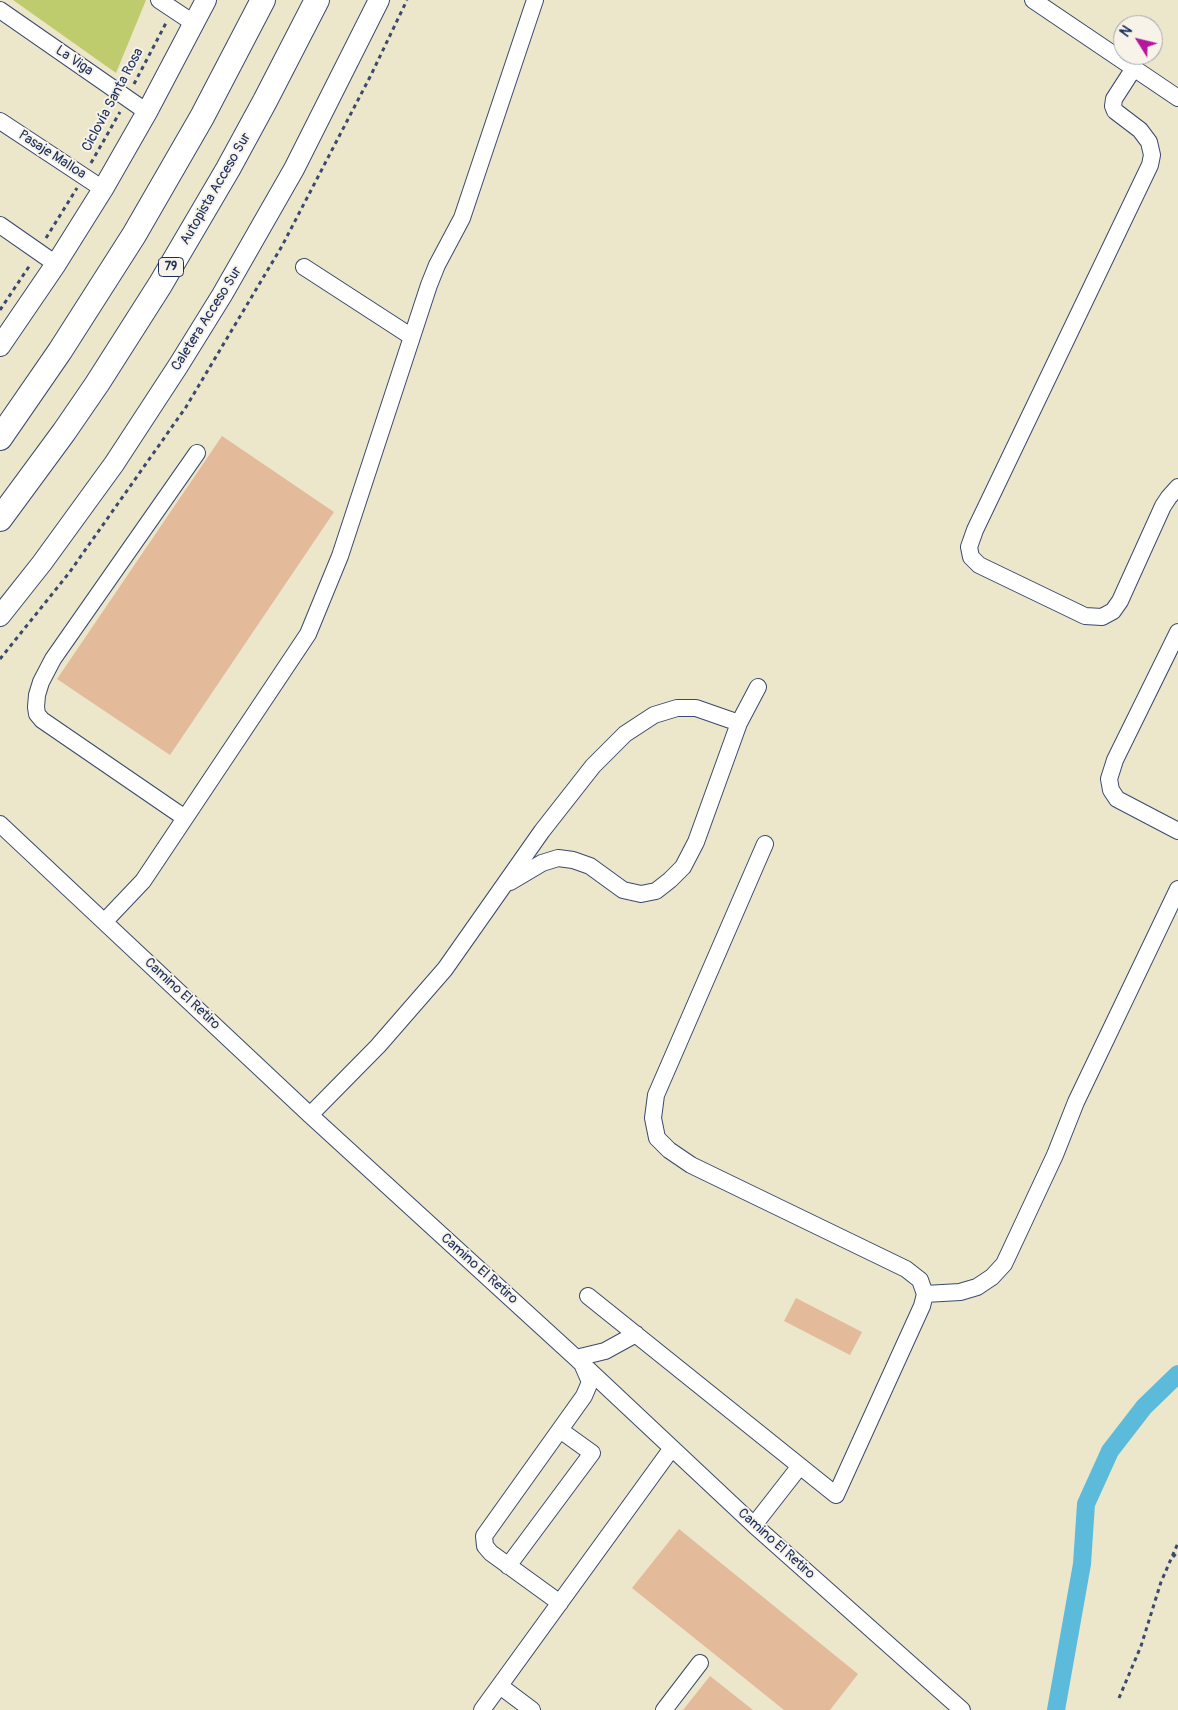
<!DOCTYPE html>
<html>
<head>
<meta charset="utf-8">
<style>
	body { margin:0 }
	#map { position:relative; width:1178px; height:1710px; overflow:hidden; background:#ece6ca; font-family:Pangolin,sans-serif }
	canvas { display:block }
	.north { position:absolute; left:1113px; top:15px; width:50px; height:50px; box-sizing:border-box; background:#f7f3e8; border:1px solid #9fa5b1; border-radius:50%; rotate:306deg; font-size:14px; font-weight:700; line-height:20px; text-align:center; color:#1b2f5e }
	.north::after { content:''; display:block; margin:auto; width:18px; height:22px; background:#b5179e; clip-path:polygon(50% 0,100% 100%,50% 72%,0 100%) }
</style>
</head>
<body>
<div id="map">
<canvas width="1178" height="1710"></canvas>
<div class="north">N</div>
</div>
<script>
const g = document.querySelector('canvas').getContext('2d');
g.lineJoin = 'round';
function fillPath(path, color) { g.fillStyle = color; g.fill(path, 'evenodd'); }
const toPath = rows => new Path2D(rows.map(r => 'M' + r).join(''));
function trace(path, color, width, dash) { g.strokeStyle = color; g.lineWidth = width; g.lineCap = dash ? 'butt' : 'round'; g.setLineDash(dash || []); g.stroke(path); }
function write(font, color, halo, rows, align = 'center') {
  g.font = font + ' Pangolin,sans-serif'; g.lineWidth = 4; g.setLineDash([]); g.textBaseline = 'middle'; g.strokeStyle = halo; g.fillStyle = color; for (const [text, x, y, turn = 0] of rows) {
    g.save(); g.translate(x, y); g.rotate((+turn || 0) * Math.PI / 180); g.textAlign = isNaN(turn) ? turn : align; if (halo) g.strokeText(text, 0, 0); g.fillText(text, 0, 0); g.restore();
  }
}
const green = toPath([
	[13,0,146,0,116,73]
]);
const canal = toPath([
	[1056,1710,1082,1564,1086,1504,1110,1451,1144,1407,1178,1374]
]);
const building = toPath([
	[222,436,334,512,170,755,57,679],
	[796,1298,862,1332,850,1355,784,1321],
	[679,1529,858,1674,830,1710,784,1710,632,1588],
	[710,1676,753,1710,683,1710]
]);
const path = toPath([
	[134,84,166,23],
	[91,163,120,112],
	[46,238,77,188],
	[0,310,30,265],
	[0,659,69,573,186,407,282,246,371,75,407,0],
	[1173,1557,1178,1551],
	[1119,1698,1141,1646,1161,1582,1178,1543]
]);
const minor = toPath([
	[159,0,195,24],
	[1033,0,1178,98],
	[0,10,147,112],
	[1134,68,1114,99,1113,106,1115,111,1140,130,1149,142,1152,155,1150,165,975,530,969,547,971,557,979,565,1085,616,1102,617,1113,611,1120,601,1163,506,1169,497,1178,487],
	[0,121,103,189],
	[0,225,56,264],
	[304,267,412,337],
	[1178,632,1115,760,1109,779,1111,790,1117,799,1178,831],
	[185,818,42,720,37,714,36,707,37,695,41,682,53,659,197,453],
	[0,824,310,1115,576,1358,754,1525,962,1710],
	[510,882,542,863,558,858,573,860,590,866,623,890,641,894,656,891,670,880,683,867,696,842,739,723],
	[105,921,143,881,308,634,340,556,429,285,437,265,462,218,535,0],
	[310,1115,378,1046,445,969,542,831,593,766,625,734,654,715,677,708,696,708,739,723,758,687],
	[925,1294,960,1292,977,1287,992,1277,1004,1264,1055,1155,1076,1102,1178,889],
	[588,1296,836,1495,922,1306,925,1294,920,1280,906,1269,691,1165,669,1150,657,1138,653,1118,656,1095,765,844],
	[576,1358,605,1351,636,1334],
	[754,1525,800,1466],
	[508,1566,592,1453,560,1430],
	[560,1603,491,1553,485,1546,484,1536,584,1396,590,1382,583,1366],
	[500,1686,532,1710],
	[482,1710,672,1448],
	[664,1710,700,1663]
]);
const major = toPath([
	[0,346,56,264,103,189,147,112,206,0],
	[0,616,42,563,114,464,178,366,222,295,294,169,379,0]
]);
const highway = toPath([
	[0,438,60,351,134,235,202,117,263,0],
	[0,519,64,432,97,384,160,285,228,169,265,101,317,0]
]);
const shields = [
	[171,267,25]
];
const shieldNames = [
	["79",171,267]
];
const streetNames = [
	["La Viga",74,61,34],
	["Ciclovía Santa Rosa",113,100,-62],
	["Pasaje Malloa",52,155,33],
	["Autopista Acceso Sur",216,189,-60],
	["Caletera Acceso Sur",207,319,-58],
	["Camino El Retiro",182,994,43],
	["Camino El Retiro",479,1269,42],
	["Camino El Retiro",776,1544,42]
];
fillPath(green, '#bfcc6e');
trace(canal, '#5cbada', 18);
fillPath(building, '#e3bb9a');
trace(minor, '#3a4a6e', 18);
trace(major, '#3a4a6e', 22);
trace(highway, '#3a4a6e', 26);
trace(path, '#3a4a6e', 3, [4, 4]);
trace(minor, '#fff', 16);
trace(major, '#fff', 20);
trace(highway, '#fff', 24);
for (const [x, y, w] of shields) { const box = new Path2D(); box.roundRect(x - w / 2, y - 9.5, w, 19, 4); g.fillStyle = '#f7f3e8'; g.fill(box); trace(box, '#1b2f5e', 1); }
write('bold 12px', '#1b2f5e', null, shieldNames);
write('14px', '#1b2f5e', '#f7f3e8', streetNames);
</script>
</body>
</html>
